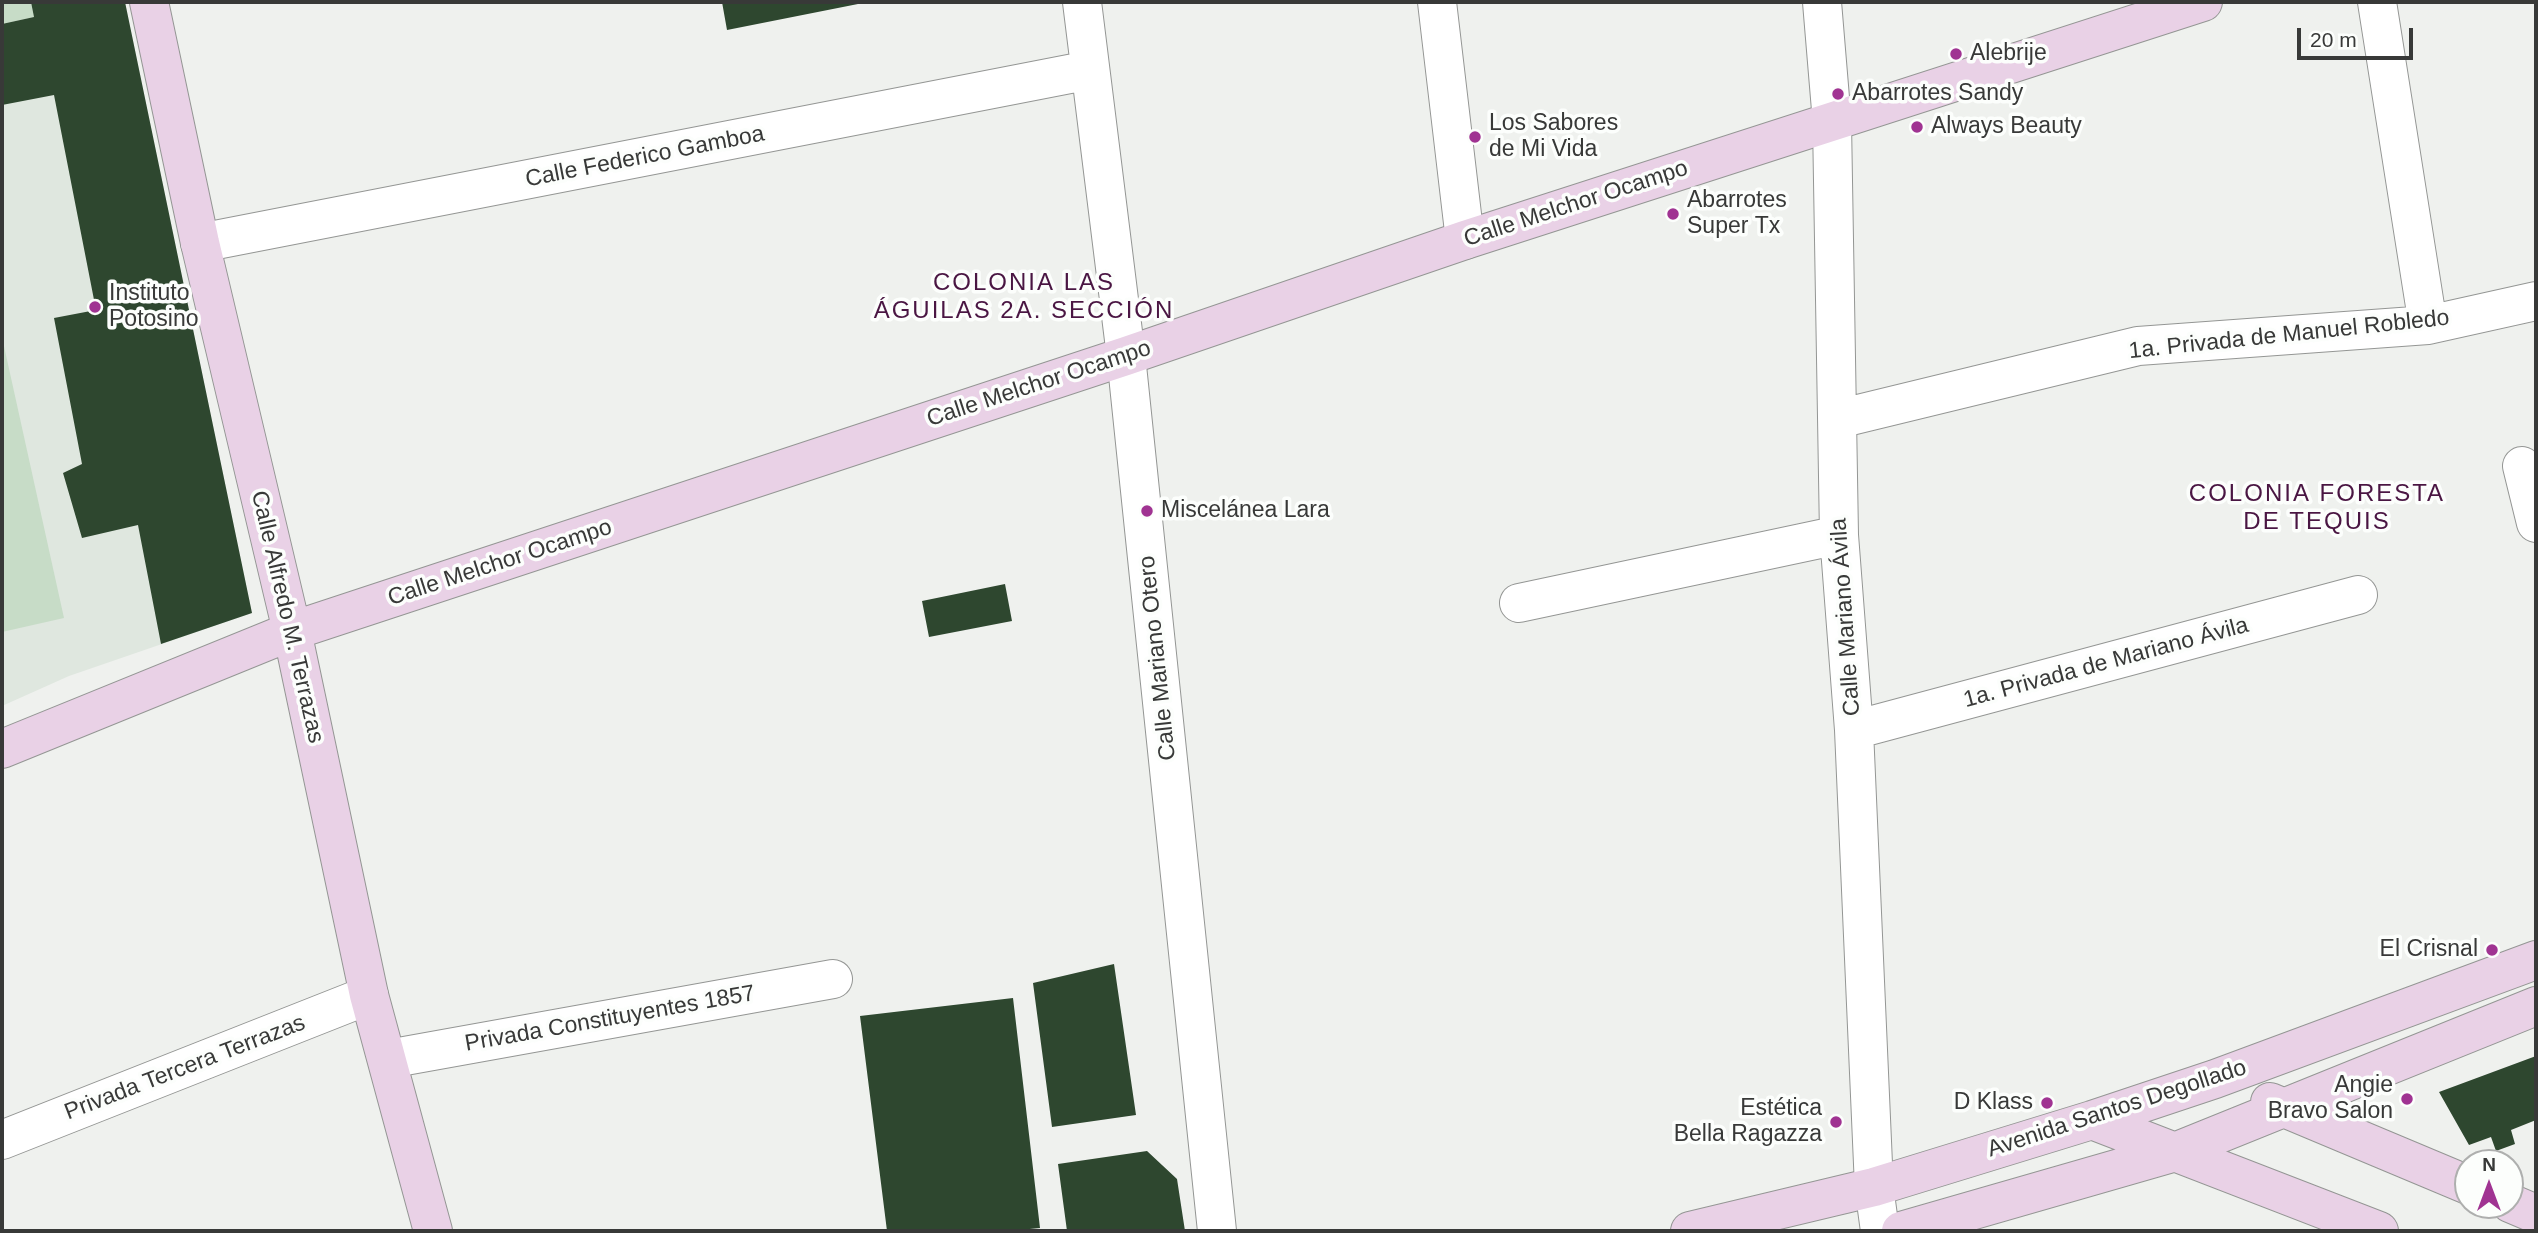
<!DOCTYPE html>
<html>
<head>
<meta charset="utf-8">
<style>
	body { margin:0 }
	#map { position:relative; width:2538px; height:1233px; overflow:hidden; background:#eff1ee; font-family:Arial,sans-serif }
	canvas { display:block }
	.frame { position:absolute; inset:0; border:4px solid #383938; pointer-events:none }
	.north { position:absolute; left:2454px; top:1149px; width:70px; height:70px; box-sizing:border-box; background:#fcfefc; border:2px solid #aeafae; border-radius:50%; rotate:0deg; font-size:19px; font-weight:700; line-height:28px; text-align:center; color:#383938 }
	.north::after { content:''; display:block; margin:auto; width:24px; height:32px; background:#a03392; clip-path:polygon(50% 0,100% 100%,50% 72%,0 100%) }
	.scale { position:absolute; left:2297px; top:28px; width:116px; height:32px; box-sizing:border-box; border:4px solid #383938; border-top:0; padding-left:9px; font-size:21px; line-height:24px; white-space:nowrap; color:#383938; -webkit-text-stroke:5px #fcfefc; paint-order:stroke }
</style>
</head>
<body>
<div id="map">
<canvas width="2538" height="1233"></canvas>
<div class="frame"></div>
<div class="north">N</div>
<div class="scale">20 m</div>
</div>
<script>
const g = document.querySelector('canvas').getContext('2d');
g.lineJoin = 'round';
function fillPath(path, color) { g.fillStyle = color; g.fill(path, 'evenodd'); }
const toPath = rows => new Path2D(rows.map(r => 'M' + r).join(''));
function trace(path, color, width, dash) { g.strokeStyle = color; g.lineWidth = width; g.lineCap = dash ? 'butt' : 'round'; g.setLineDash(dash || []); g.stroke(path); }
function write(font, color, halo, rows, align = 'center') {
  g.font = font + ' Arial,sans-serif'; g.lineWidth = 7; g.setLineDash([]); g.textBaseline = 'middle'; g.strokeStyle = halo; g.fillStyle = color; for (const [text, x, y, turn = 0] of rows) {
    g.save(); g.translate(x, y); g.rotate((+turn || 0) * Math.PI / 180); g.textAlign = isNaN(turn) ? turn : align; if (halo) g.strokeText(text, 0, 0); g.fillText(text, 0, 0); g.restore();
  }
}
const built = toPath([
	[2,2,125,2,252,613,69,676,2,706]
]);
const green = toPath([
	[2,2,31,2,34,17,2,24],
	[2,337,64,618,2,632]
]);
const building = toPath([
	[31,2,125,2,252,613,161,644,138,525,82,538,63,473,82,464,54,318,96,310,54,95,2,105,2,24,34,17],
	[722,2,863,2,863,3,727,30],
	[1005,584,1012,621,929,637,922,601],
	[1114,964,1136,1115,1052,1127,1033,983],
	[1013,998,1040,1228,1009,1231,887,1231,860,1016],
	[2536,1056,2536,1120,2511,1130,2515,1144,2496,1151,2491,1137,2469,1145,2439,1092],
	[1147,1151,1177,1179,1185,1231,1067,1231,1058,1164]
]);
const street = toPath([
	[1082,2,1126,356,1217,1231],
	[1437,2,1465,240],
	[1822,2,1832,122,1839,535,1854,730,1874,1187,1880,1231],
	[2377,2,2428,325],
	[200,243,1090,70],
	[1838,419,2138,346,2428,325,2536,301],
	[2522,466,2536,523],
	[1519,603,1839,535],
	[1854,730,2358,595],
	[388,1059,833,979],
	[2,1140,369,995]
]);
const secondary = toPath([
	[149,2,200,243,292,631,369,995,433,1231],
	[2,749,292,631,1126,356,1465,240,2203,2],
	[2270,1102,2468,1185],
	[2092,1120,2379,1231],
	[2510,1203,2536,1214],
	[1690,1231,1874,1187,2092,1120,2215,1079,2536,960],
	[1901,1231,2172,1153,2536,1006]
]);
const markers = [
	[1956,54,7,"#a03392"],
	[1838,94,7,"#a03392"],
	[1917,127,7,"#a03392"],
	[1475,137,7,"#a03392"],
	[1673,214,7,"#a03392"],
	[95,307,7,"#a03392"],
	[1147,511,7,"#a03392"],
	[2492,950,7,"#a03392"],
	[2407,1099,7,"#a03392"],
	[2047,1103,7,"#a03392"],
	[1836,1122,7,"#a03392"]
];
const poiNames = [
	["Alebrije",1970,54],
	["Abarrotes Sandy",1852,94],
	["Los Sabores",1489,124],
	["de Mi Vida",1489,150],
	["Always Beauty",1931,127],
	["Abarrotes",1687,201],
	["Super Tx",1687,227],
	["Instituto",109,294],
	["Potosino",109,320],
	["Miscelánea Lara",1161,511],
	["El Crisnal",2478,950,"right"],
	["Angie",2393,1086,"right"],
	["Bravo Salon",2393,1112,"right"],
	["D Klass",2033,1103,"right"],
	["Estética",1822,1109,"right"],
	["Bella Ragazza",1822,1135,"right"]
];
const streetNames = [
	["Calle Federico Gamboa",645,157,-11],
	["Calle Melchor Ocampo",1576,204,-18],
	["1a. Privada de Manuel Robledo",2289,335,-6],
	["Calle Melchor Ocampo",1039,384,-18],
	["Calle Melchor Ocampo",500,563,-18],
	["Calle Alfredo M. Terrazas",287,617,77],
	["Calle Mariano Ávila",1846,617,-94],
	["Calle Mariano Otero",1158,658,-96],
	["1a. Privada de Mariano Ávila",2106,663,-15],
	["Privada Constituyentes 1857",610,1019,-10],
	["Privada Tercera Terrazas",185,1068,-21],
	["Avenida Santos Degollado",2117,1109,-18]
];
const neighbourhoodNames = [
	["COLONIA LAS",1024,283],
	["ÁGUILAS 2A. SECCIÓN",1024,311],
	["COLONIA FORESTA",2317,494],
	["DE TEQUIS",2317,522]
];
fillPath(built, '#dfe7df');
fillPath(green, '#c7dcc7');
fillPath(building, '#2e472f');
trace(street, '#949694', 40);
trace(secondary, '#949694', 40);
trace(street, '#fff', 38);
trace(secondary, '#e9d1e6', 38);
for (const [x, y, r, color] of markers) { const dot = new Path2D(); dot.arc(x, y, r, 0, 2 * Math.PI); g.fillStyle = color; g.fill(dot); trace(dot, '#fcfefc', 2.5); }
write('23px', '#383938', '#fcfefc', poiNames, 'left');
write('23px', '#383938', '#fcfefc', streetNames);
g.letterSpacing = '2px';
write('24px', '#4a1643', '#fcfefc', neighbourhoodNames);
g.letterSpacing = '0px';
</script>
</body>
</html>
